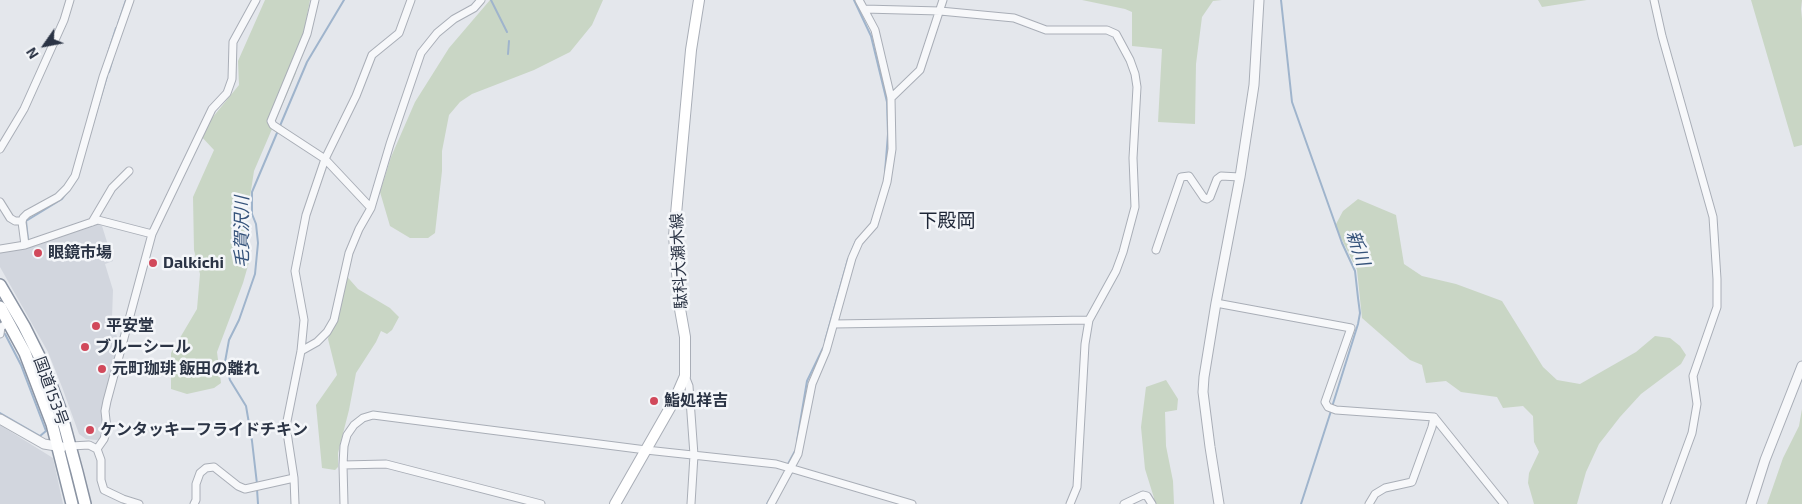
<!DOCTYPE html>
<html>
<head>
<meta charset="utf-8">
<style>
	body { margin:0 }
	#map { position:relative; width:1802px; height:504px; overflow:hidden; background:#e4e7ec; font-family:"Exo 2",sans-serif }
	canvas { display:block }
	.north { position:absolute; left:20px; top:20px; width:50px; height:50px; -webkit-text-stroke:4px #f4f6f9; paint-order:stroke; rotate:237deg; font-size:14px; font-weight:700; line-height:20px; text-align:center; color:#2b3445 }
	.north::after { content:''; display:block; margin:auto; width:18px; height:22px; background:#2b3445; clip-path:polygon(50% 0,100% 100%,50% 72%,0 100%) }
</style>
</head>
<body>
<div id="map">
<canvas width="1802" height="504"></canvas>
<div class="north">N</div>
</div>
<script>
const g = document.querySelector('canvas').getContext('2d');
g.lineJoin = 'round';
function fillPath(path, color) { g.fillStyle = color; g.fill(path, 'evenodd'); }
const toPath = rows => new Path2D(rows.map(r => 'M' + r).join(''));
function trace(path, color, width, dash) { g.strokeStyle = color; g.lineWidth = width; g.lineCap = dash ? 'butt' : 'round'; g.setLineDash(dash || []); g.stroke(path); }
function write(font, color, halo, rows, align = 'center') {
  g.font = font + ' "Exo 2","Noto Sans JP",sans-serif'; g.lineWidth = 5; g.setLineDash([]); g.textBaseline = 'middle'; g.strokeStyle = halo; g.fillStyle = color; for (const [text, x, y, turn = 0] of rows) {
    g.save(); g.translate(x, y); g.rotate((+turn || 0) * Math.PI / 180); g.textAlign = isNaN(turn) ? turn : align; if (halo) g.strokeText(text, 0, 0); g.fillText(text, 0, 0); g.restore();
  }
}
const built = toPath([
	[97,223,102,226,113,261,105,264,113,290,112,318,119,345,104,428,101,438,97,440,86,439,79,434,62,387,48,352,0,267,0,252],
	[0,425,53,458,63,504,0,504]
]);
const green = toPath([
	[265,0,310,0,296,73,254,171,246,223,249,262,243,283,217,352,221,383,214,388,187,394,171,389,171,353,197,309,200,274,194,250,193,197,214,150,199,134,239,85,238,61],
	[490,0,603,0,592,25,570,52,534,70,472,94,460,102,449,115,442,151,442,171,435,233,428,238,410,238,390,226,380,192,391,157,415,102,449,48],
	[1082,0,1222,0,1213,1,1202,17,1196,64,1195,124,1158,122,1162,49,1132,46,1132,12,1125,9],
	[1538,0,1587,0,1542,7],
	[1751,0,1802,0,1801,9,1802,19,1802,145,1794,147],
	[1358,199,1396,215,1404,264,1422,276,1456,284,1502,301,1543,367,1557,380,1580,384,1636,352,1655,336,1670,338,1680,346,1686,355,1681,364,1641,394,1620,417,1599,444,1586,472,1577,504,1534,504,1528,483,1529,473,1539,452,1534,442,1533,416,1523,406,1503,408,1497,397,1461,392,1446,381,1426,383,1422,365,1410,360,1362,318,1357,270,1335,226,1343,211],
	[343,272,358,289,390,308,399,317,392,330,387,334,381,331,376,342,356,373,349,410,338,453,338,467,335,470,322,468,316,405,337,375,328,339],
	[1166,380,1178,399,1177,410,1165,412,1166,446,1173,481,1174,504,1152,504,1154,498,1145,469,1141,427,1146,387],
	[1802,409,1802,504,1767,504,1783,458,1799,426]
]);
const stream = toPath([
	[491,0,507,32],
	[854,0,871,36,887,102,888,134,885,172],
	[1281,0,1292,102,1342,243,1355,271,1358,298,1360,313,1358,324,1332,407],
	[118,24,126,0],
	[108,53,116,28],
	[508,54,509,41],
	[109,72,113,58],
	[28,239,26,221,62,199,76,180,107,76],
	[850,255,856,241],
	[825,341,848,259],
	[0,413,40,436,46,431,21,365,5,334],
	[797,441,807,381,823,348],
	[788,464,795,451],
	[257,484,252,441,246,406,230,380,225,362,229,340,239,320,255,274,258,243,256,224,252,214,252,192,307,62,344,0],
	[257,489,258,504],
	[767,504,773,493],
	[1301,504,1331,411]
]);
const minor = toPath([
	[315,0,307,34,271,121,273,125,325,159,371,208,390,144,421,53,437,33,454,19,474,8,481,0],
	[1654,0,1662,36,1713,217,1717,279,1717,307,1693,376,1697,404,1692,433,1666,504],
	[864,9,940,11,1014,18,1046,30,1107,30,1116,34,1130,60,1135,74,1137,87,1133,158,1135,207,1123,252,1116,271,1089,320,1085,344,1077,487,1070,504],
	[891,98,920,70,943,0],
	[0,149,24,109,64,20,70,0],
	[0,202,10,218,15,221,22,221],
	[92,222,112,188,129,171],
	[25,245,22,222,23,218,27,214,58,197,67,188,75,176,103,77,130,0],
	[0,249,25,245,98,220,152,234],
	[1156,250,1181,177,1189,176,1204,198,1207,199,1210,197,1217,179,1221,176,1240,177],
	[1216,303,1351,328,1325,402,1328,407,1336,410,1434,417,1504,504],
	[834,324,1089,320],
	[0,334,1,327,9,322],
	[301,351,317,342,327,332,334,320,349,253,359,229,371,208],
	[685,376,689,386,694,455,691,504],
	[71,446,89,445,97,449,101,460,101,480,104,490,123,499,139,504],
	[97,449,104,439,107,429,105,411,107,401,152,234,212,109,227,93,232,79,233,42,256,0],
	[343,465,386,464,541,504],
	[194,504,196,500,196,484,200,473,206,468,214,467,238,486,245,489,294,478],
	[295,504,294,478,286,426,301,351,304,320,295,271,306,215,325,159,356,96,372,55,399,33,411,0],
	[344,504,343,465,344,446,347,435,354,425,363,418,373,415,646,450,776,464,912,504],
	[771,504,798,454,812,384,826,351,852,258,859,242,874,225,887,182,892,149,891,98,875,30,859,0],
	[1124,504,1143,495,1147,496,1152,504],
	[1369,504,1375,494,1385,488,1412,482,1432,427,1434,417]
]);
const tertiary = toPath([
	[0,419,44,444,62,447],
	[1219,504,1210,447,1203,392,1204,377,1216,303,1240,177,1254,85,1259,0],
	[1751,504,1765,460,1802,366]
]);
const secondary = toPath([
	[615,504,675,399,685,376,685,337,680,309,674,236,691,50,699,0]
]);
const trunk = toPath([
	[0,285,24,326,44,366,60,409,77,472,85,504],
	[0,307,25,353,52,424,72,504]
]);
const markers = [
	[38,253,5,"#d1495b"],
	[153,263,5,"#d1495b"],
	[96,326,5,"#d1495b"],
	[85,347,5,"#d1495b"],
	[102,369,5,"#d1495b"],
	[654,401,5,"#d1495b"],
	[90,430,5,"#d1495b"]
];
const poiNames = [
	["眼鏡市場",48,253],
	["Dalkichi",163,263],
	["平安堂",106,326],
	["ブルーシール",95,347],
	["元町珈琲 飯田の離れ",112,369],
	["鮨処祥吉",664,401],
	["ケンタッキーフライドチキン",100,430]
];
const streetNames = [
	["駄科大瀬木線",679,261,-93],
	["国道153号",51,391,70]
];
const waterNames = [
	["毛賀沢川",242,232,-90],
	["新川",1358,248,71]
];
const quarterNames = [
	["下殿岡",947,221]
];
fillPath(built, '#d2d6de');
fillPath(green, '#c9d6c5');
trace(stream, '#9fb4cc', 2);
trace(minor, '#a9aeb7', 9);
trace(tertiary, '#a9aeb7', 11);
trace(secondary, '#a9aeb7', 12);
trace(trunk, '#8b94a3', 14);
trace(minor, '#f7f8fa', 7);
trace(tertiary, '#f7f8fa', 9);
trace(secondary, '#fff', 10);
trace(trunk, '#fff', 11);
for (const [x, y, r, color] of markers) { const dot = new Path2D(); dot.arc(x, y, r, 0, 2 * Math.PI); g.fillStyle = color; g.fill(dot); trace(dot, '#f4f6f9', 2); }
write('bold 16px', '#2b3445', '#f4f6f9', poiNames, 'left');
write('16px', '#2b3445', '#f4f6f9', streetNames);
write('italic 18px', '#34527a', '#f4f6f9', waterNames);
write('19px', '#1d2536', '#f4f6f9', quarterNames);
</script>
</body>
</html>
